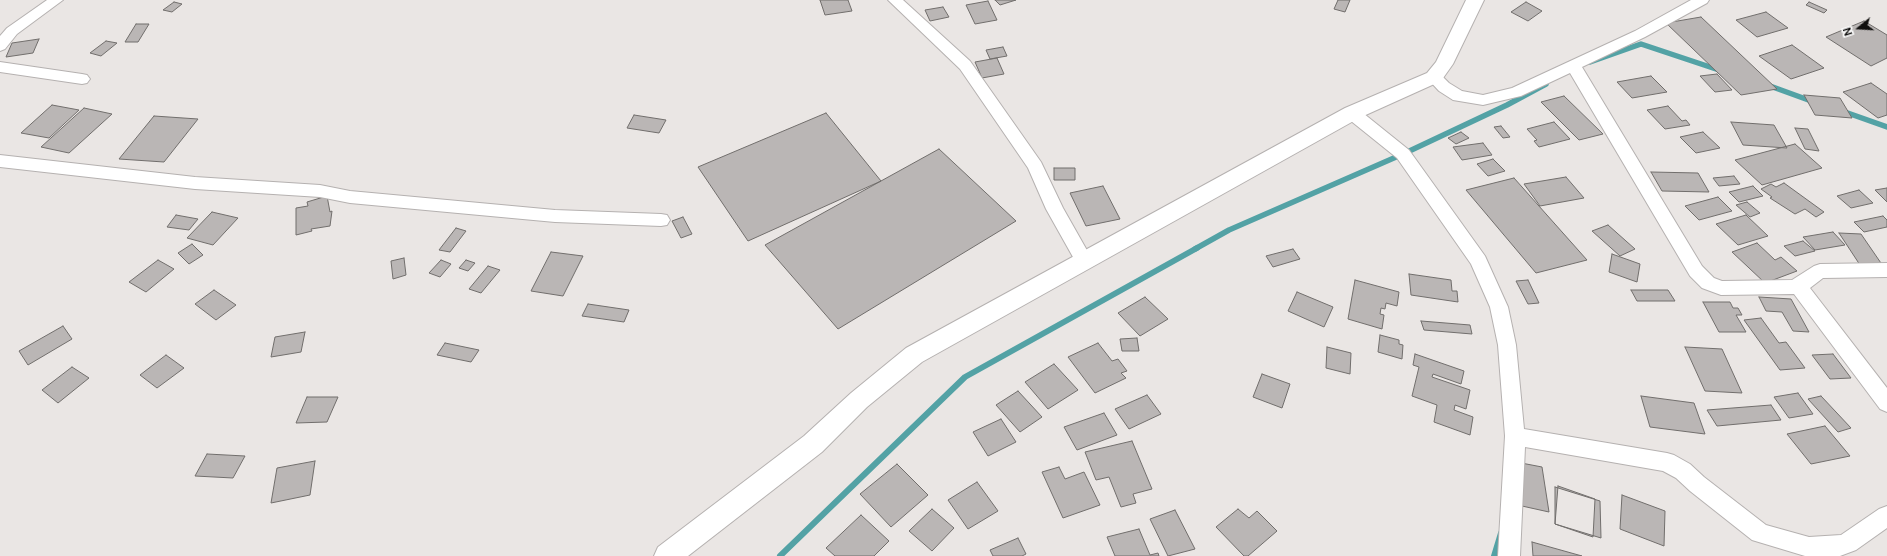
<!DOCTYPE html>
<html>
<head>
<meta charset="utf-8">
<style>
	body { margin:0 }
	#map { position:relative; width:1887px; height:556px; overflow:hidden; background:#eae6e4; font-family:"DM Sans",sans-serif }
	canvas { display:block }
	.north { position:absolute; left:1839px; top:8px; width:40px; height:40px; -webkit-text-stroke:3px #fff; paint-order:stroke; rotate:252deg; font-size:11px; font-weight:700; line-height:16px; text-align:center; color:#100f0e }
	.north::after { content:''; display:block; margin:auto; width:14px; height:18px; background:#100f0e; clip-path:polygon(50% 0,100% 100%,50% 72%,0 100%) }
</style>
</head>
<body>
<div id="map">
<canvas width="1887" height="556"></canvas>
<div class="north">N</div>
</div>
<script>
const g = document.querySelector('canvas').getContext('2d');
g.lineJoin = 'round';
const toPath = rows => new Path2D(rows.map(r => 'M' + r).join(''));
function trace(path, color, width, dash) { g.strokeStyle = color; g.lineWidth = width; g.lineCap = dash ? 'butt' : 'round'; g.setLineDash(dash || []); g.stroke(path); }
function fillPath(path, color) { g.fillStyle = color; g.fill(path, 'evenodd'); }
const streamFar1 = toPath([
	[1590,62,1641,44,1719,70],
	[1770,86,1814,102],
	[1842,111,1887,127],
	[1195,249,1229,230,1403,154,1507,105,1546,84]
]);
const stream = toPath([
	[780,556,965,377,1197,248],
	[1494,556,1501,533]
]);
const building = toPath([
	[820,0,848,0,852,11,825,15,820,0],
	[995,0,1016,0,1000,5,995,0],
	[1338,0,1350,0,1345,12,1334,9,1338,0],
	[988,1,997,20,975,24,966,5,988,1],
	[174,2,182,4,172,12,163,10,174,2],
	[1526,2,1542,11,1528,21,1511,12,1526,2],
	[1809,2,1827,10,1824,13,1806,5,1809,2],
	[943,7,949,17,930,21,925,10,943,7],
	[1766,12,1788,28,1757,37,1736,20,1766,12],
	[1701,17,1777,89,1741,95,1666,23,1701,17],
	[1864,21,1887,35,1887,58,1871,66,1826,37,1864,21],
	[136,24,149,24,138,42,125,42,136,24],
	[39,39,33,53,6,57,12,43,39,39],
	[106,41,117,43,101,56,90,53,106,41],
	[1792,45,1824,68,1791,79,1759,56,1792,45],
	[1003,47,1007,56,990,59,986,50,1003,47],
	[997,58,1004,74,982,78,975,62,997,58],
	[1717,74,1732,90,1715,92,1700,76,1717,74],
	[1651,76,1667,92,1632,98,1617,82,1651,76],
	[1871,83,1887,94,1887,115,1878,118,1843,92,1871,83],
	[1804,95,1840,98,1852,118,1815,115,1804,95],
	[1564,96,1603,134,1579,140,1541,102,1564,96],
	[52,105,79,110,49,138,21,133,52,105],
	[1668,106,1682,121,1686,120,1690,125,1665,129,1647,110,1668,106],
	[84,108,112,114,69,153,41,147,84,108],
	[826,113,881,181,748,241,698,167,826,113],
	[634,115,666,120,659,133,627,128,634,115],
	[154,116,198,119,164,162,119,159,154,116],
	[1554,122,1570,139,1539,147,1534,141,1537,140,1527,129,1554,122],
	[1731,122,1774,125,1787,148,1743,145,1731,122],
	[1501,126,1510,137,1503,138,1494,127,1501,126],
	[1795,128,1808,129,1819,151,1805,149,1795,128],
	[1461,132,1469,138,1456,144,1448,138,1461,132],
	[1703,132,1720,148,1696,153,1680,137,1703,132],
	[1483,143,1492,155,1462,160,1453,147,1483,143],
	[1795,144,1822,168,1762,185,1735,160,1795,144],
	[939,149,1016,221,838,329,765,245,939,149],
	[1493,159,1505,171,1488,176,1477,164,1493,159],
	[1054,168,1075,168,1075,180,1054,180,1054,168],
	[1651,172,1698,173,1709,192,1662,191,1651,172],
	[1734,176,1740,184,1719,186,1713,178,1734,176],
	[1566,177,1584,198,1540,206,1524,184,1566,177],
	[1514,178,1587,260,1536,273,1466,190,1514,178],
	[1784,183,1824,212,1816,217,1805,209,1795,214,1770,198,1772,197,1761,189,1771,184,1776,187,1784,183],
	[1103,186,1120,219,1086,226,1070,193,1103,186],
	[1753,186,1763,196,1739,202,1729,192,1753,186],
	[1887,188,1887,202,1875,190,1887,188],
	[1859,190,1873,203,1851,208,1837,196,1859,190],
	[327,196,330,212,332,211,330,226,311,229,312,231,296,235,296,208,308,206,307,202,327,196],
	[1718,197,1732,211,1699,220,1685,206,1718,197],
	[1747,202,1760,213,1750,217,1736,205,1747,202],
	[212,212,238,218,213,245,187,238,212,212],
	[176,215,198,219,189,230,167,227,176,215],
	[1746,215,1768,236,1738,245,1716,224,1746,215],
	[1883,216,1887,220,1887,227,1864,232,1854,222,1883,216],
	[683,217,692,234,681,238,672,221,683,217],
	[1608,225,1635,249,1620,256,1592,231,1608,225],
	[456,228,466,231,450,252,439,250,456,228],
	[1833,232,1845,245,1815,250,1803,237,1833,232],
	[1839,233,1861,234,1883,266,1860,265,1839,233],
	[1803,241,1815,251,1795,256,1784,246,1803,241],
	[1757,243,1775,260,1781,257,1797,271,1765,283,1732,252,1757,243],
	[192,244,203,255,189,264,178,253,192,244],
	[1293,249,1300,259,1273,267,1266,256,1293,249],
	[551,252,583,256,563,296,531,291,551,252],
	[1612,254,1640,264,1637,282,1609,272,1612,254],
	[404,258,406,275,393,279,391,261,404,258],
	[158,260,174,269,146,292,129,282,158,260],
	[441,260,451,264,440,277,429,273,441,260],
	[466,260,475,263,468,271,459,268,466,260],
	[488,266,500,270,481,293,469,289,488,266],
	[1409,274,1451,280,1452,291,1457,291,1458,302,1411,295,1409,274],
	[1355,280,1399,292,1397,306,1386,303,1385,309,1381,308,1380,314,1384,315,1382,329,1348,319,1355,280],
	[1528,280,1539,303,1528,304,1516,281,1528,280],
	[214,290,236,305,216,320,195,304,214,290],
	[1631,290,1668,290,1675,301,1637,301,1631,290],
	[1297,292,1333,307,1324,327,1288,311,1297,292],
	[1145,297,1168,319,1140,336,1118,313,1145,297],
	[1759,297,1791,299,1809,332,1793,331,1782,312,1766,311,1759,297],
	[1703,302,1730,302,1733,308,1738,308,1742,315,1736,315,1746,332,1719,332,1703,302],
	[588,304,629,310,624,322,582,316,588,304],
	[1761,318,1779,343,1786,342,1805,368,1780,370,1744,320,1761,318],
	[1421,321,1470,325,1472,334,1424,330,1421,321],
	[63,326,72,339,28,365,19,351,63,326],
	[305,332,301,352,271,357,275,337,305,332],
	[1380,335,1399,340,1399,344,1403,345,1402,359,1378,352,1380,335],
	[1137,338,1139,351,1122,351,1120,339,1137,338],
	[445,343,479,350,471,362,437,355,445,343],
	[1098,343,1112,361,1118,359,1127,371,1121,373,1126,378,1095,393,1068,357,1098,343],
	[1327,347,1351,353,1350,374,1326,368,1327,347],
	[1685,347,1722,349,1742,393,1705,391,1685,347],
	[1415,354,1464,371,1461,384,1433,374,1432,377,1470,390,1466,409,1455,405,1454,410,1473,417,1470,435,1434,422,1437,405,1412,396,1419,367,1413,365,1415,354],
	[1833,354,1851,378,1830,379,1812,355,1833,354],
	[166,355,184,368,157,388,140,375,166,355],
	[1054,364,1078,390,1048,409,1025,382,1054,364],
	[72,367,89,378,58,403,42,390,72,367],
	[1262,374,1290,384,1282,408,1253,397,1262,374],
	[1018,391,1042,417,1020,432,996,405,1018,391],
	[1798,393,1813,414,1789,418,1774,397,1798,393],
	[1147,395,1161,414,1129,429,1115,409,1147,395],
	[1641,396,1694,403,1705,434,1650,427,1641,396],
	[1821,396,1851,428,1838,432,1808,399,1821,396],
	[307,397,338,397,327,422,296,423,307,397],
	[1771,405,1781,420,1717,426,1707,410,1771,405],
	[1104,413,1117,435,1077,450,1064,427,1104,413],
	[1001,419,1016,442,988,456,973,432,1001,419],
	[1825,426,1850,456,1811,464,1787,434,1825,426],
	[1132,441,1152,489,1133,494,1136,503,1121,507,1109,477,1096,480,1085,452,1132,441],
	[207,454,245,456,233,478,195,476,207,454],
	[315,461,310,495,271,503,277,468,315,461],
	[1516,462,1542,467,1549,512,1522,506,1516,462],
	[897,464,928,495,891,527,860,494,897,464],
	[1059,467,1065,479,1084,472,1100,505,1063,518,1042,472,1059,467],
	[977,482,998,511,968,529,948,500,977,482],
	[1558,486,1595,499,1593,537,1555,524,1558,486],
	[1555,487,1600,501,1601,538,1555,524,1555,487],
	[1622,495,1665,511,1664,546,1620,529,1622,495],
	[932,509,954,528,932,551,909,531,932,509],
	[1238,509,1249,518,1257,511,1277,531,1248,556,1244,556,1216,527,1238,509],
	[1175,510,1195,549,1168,556,1150,519,1175,510],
	[861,515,889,541,874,556,835,556,826,548,861,515],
	[1139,529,1150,555,1158,553,1159,556,1115,556,1107,537,1139,529],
	[1018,538,1026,554,1022,556,993,556,990,550,1018,538],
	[1532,542,1582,556,1533,556,1532,542]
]);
const minor = toPath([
	[47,0,63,0,17,34,5,49,0,51,0,36,7,28,47,0],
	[888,0,903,0,970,61,1041,162,1063,208,1093,261,1090,266,1084,268,1078,266,1046,209,1028,168,960,69,888,0],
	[1691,0,1709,0,1707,3,1645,37,1582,67,1702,266,1714,278,1722,281,1792,280,1814,266,1820,264,1887,263,1887,277,1823,278,1810,288,1887,388,1887,412,1880,409,1794,294,1721,295,1702,288,1690,276,1570,73,1521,96,1483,105,1453,100,1439,91,1426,77,1429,73,1434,72,1439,73,1449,83,1462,91,1483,95,1512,88,1635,31,1691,0],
	[0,62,82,74,87,75,90,79,87,83,82,84,0,72,0,62],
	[1352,108,1358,109,1409,150,1485,256,1508,307,1516,345,1524,429,1667,453,1674,455,1690,464,1704,477,1766,525,1809,537,1841,535,1879,509,1887,506,1887,528,1856,550,1840,556,1805,556,1752,540,1690,491,1676,478,1663,471,1525,447,1520,556,1498,556,1505,436,1498,345,1490,307,1471,264,1397,158,1346,117,1344,113,1346,109,1352,108],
	[0,155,195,177,320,185,350,191,555,210,661,214,667,215,670,220,667,225,661,226,555,222,350,203,320,197,195,189,0,167,0,155]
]);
const tertiary = toPath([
	[1466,0,1484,0,1453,64,1441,81,1359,118,922,362,867,407,822,452,688,556,654,556,658,547,804,436,851,393,906,348,1345,108,1427,73,1436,62,1466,0]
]);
trace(streamFar1, '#53a2a5', 5.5);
trace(stream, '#53a2a5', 6);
fillPath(building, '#bab6b5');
trace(building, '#716e6c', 1);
trace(minor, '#b5b1b0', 2);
trace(tertiary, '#b5b1b0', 2);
fillPath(minor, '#fff');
fillPath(tertiary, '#fff');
</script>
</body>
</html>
